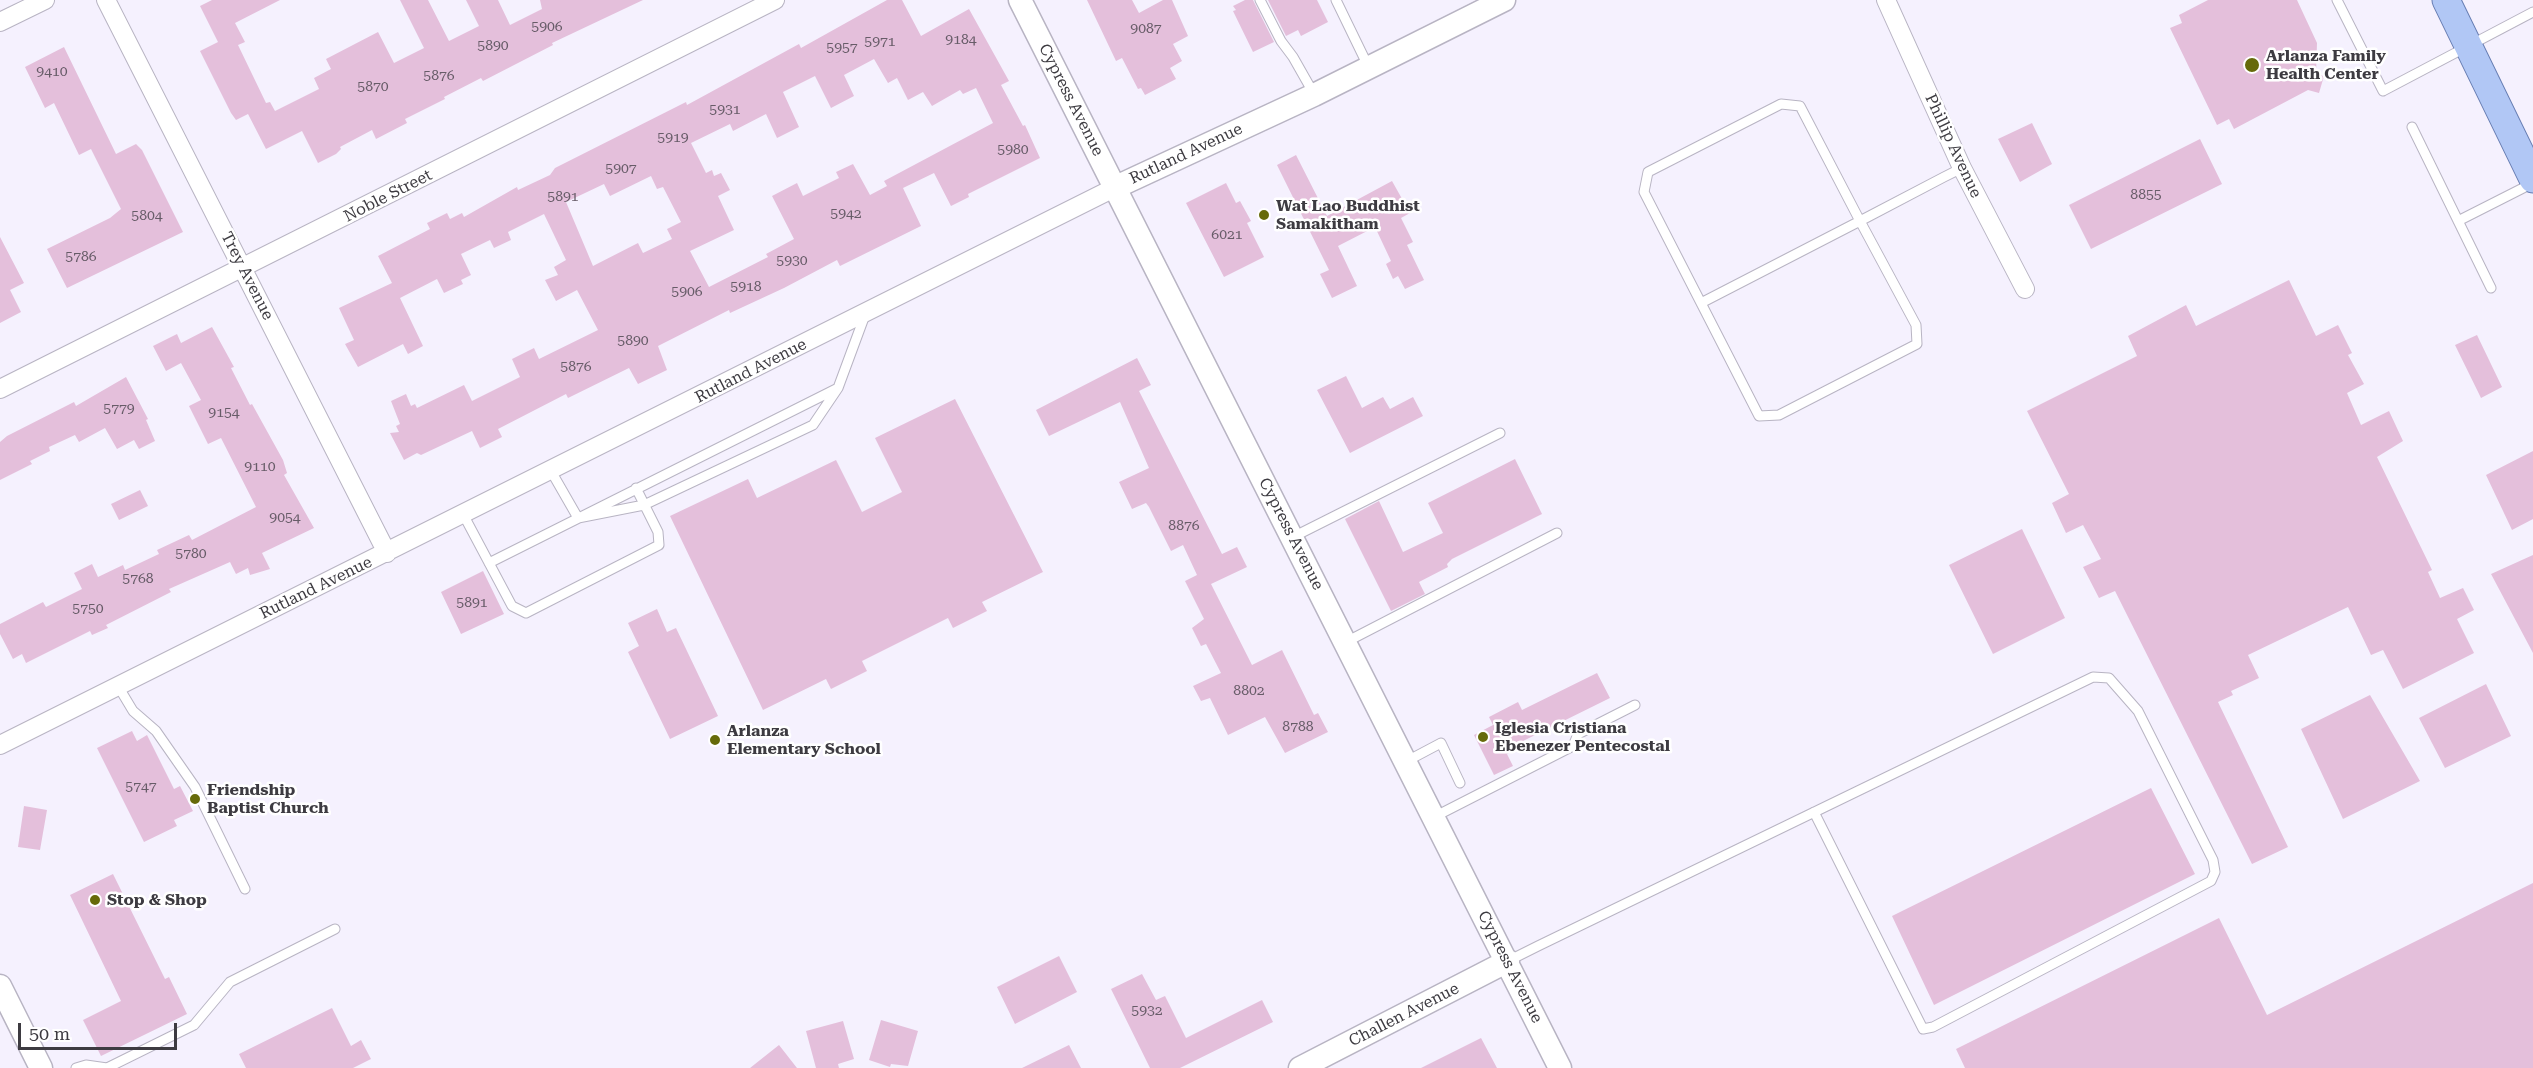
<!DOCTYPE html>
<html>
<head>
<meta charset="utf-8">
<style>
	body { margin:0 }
	#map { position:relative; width:2533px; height:1068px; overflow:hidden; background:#f5f1fe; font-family:"Roboto Serif",serif }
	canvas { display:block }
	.scale { position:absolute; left:18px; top:1023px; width:159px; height:27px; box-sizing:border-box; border:3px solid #3d3b41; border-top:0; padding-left:8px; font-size:18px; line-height:21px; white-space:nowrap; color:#3d3b41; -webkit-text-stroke:4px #fff; paint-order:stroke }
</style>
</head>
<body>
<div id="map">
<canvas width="2533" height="1068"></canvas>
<div class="scale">50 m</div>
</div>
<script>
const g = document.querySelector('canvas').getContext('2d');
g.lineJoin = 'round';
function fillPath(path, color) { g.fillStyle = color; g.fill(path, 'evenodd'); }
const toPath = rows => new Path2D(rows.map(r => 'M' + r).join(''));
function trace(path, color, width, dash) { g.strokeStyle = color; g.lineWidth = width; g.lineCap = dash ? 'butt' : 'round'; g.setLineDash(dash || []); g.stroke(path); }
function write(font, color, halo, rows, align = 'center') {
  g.font = font + ' "Roboto Serif",serif'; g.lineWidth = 5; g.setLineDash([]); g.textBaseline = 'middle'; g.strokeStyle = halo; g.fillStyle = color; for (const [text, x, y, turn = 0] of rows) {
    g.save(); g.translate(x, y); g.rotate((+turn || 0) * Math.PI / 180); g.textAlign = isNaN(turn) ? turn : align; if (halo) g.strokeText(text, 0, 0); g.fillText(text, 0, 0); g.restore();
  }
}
const building = toPath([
	[212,0,280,0,235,23,245,42,238,45,266,103,270,102,275,111,319,89,314,78,331,69,326,59,378,32,394,63,424,48,400,0,428,0,449,41,479,26,466,0,498,0,510,25,542,9,540,0,643,0,552,43,553,45,483,81,481,78,444,97,445,99,405,119,407,123,376,139,372,130,340,147,341,149,336,154,318,163,302,131,266,149,248,114,236,120,231,113,200,51,218,42,200,6],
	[887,0,902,0,921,36,969,9,1009,81,1001,85,1023,126,1025,125,1040,158,968,194,969,197,951,206,934,173,903,188,921,226,840,266,837,260,784,288,730,313,729,310,658,346,667,370,638,384,629,368,568,398,566,394,498,429,502,437,480,448,472,431,421,455,417,453,404,460,390,433,399,432,396,426,400,424,391,401,406,394,411,406,415,404,417,408,464,385,472,401,520,377,512,359,534,348,539,359,598,330,577,290,556,301,545,280,558,275,554,267,566,260,544,214,508,232,511,240,494,248,490,240,461,254,471,275,461,280,463,284,444,293,437,279,400,298,423,346,408,354,403,344,358,367,345,344,354,340,339,308,392,283,378,256,430,229,427,223,447,213,450,219,462,213,464,217,517,187,518,190,550,175,555,168,686,102,687,105,799,44,801,48],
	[874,59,888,83,897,78,908,100,923,92,932,106,960,90,963,94,976,88,993,123,884,181,887,186,870,195,853,164,836,172,839,178,803,196,797,183,772,196,794,239,766,254,768,257,709,287,690,251,734,230,718,196,730,190,721,173,714,176,712,170,706,173,691,143,730,124,733,131,766,114,777,138,799,127,783,92,815,76,831,108,854,96,844,75],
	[651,176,657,189,663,187,681,222,667,229,672,239,643,253,638,243,593,266,566,202,604,184,610,196],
	[1087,0,1132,0,1139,13,1163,0,1172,0,1188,36,1173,44,1182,61,1170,68,1176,79,1145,95,1141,88,1138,89,1122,58,1116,61],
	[1245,0,1253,0,1274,42,1253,52,1233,11,1236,10,1233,6],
	[1268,0,1317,0,1328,22,1301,36,1298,30,1286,36],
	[2208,0,2297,0,2317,43,2316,73,2324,76,2319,93,2308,90,2234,129,2229,119,2217,125,2170,28,2182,23,2179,15],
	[64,47,116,154,136,144,142,150,183,232,67,288,47,249,110,218,121,209,91,149,79,155,54,103,45,108,25,67],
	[2032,123,2052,164,2020,182,1998,139],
	[2200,139,2222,184,2091,249,2069,205],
	[1296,155,1327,216,1392,181,1410,213,1401,218,1413,242,1407,245,1424,280,1405,289,1398,276,1393,279,1386,264,1391,261,1375,227,1338,246,1357,286,1332,298,1320,274,1329,270,1277,165],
	[1226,183,1236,203,1240,201,1251,221,1247,223,1264,257,1224,277,1186,203],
	[0,237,24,283,10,290,21,312,0,323],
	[2289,280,2316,336,2338,325,2352,353,2348,355,2364,384,2347,393,2361,425,2389,411,2403,441,2377,457,2432,570,2428,572,2440,598,2463,588,2474,610,2457,619,2474,653,2403,689,2383,650,2371,655,2348,607,2248,655,2259,678,2231,691,2233,695,2218,702,2288,847,2252,864,2115,591,2099,598,2083,567,2101,559,2083,525,2066,533,2052,503,2069,494,2027,411,2137,356,2128,336,2186,305,2196,326],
	[212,327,234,367,231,368,250,405,252,404,283,460,287,473,284,475,314,528,262,553,270,569,250,575,248,568,236,574,230,562,169,589,171,592,106,625,108,628,92,635,90,631,26,663,22,654,13,659,0,634,0,624,43,602,46,607,82,589,74,573,92,564,98,577,123,565,125,570,159,554,157,550,189,535,192,540,256,507,221,438,208,444,189,406,201,400,181,363,166,371,153,346,177,334,181,343],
	[2477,335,2502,387,2481,398,2455,345],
	[1137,358,1151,385,1139,391,1222,554,1237,547,1247,567,1211,584,1252,665,1282,650,1314,715,1318,713,1328,732,1285,753,1265,717,1228,735,1210,698,1201,701,1193,686,1221,673,1206,644,1201,646,1192,628,1204,619,1185,581,1197,575,1183,545,1171,551,1149,507,1146,503,1132,509,1119,482,1149,468,1120,402,1049,436,1036,410],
	[1346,376,1362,408,1383,397,1390,409,1413,397,1423,416,1350,453,1317,390],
	[126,377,148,419,146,420,155,441,139,449,134,440,117,449,105,428,79,442,75,435,49,447,50,451,30,461,32,464,0,480,0,442,7,436,74,402,76,406],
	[955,399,1043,572,982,602,987,611,953,628,948,618,862,661,867,671,831,689,826,679,763,710,670,516,748,479,757,498,836,460,862,512,902,492,875,438],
	[2533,451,2533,519,2512,530,2486,475],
	[1515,459,1542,514,1452,559,1447,564,1448,567,1419,582,1425,594,1391,611,1345,519,1379,501,1403,552,1443,533,1428,503],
	[140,490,148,506,119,520,111,504],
	[2022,529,2065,618,1993,654,1949,565],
	[2533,555,2533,653,2491,574],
	[483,571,504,614,461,634,441,592],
	[657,609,667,632,676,628,718,716,670,739,628,652,639,646,628,623],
	[1597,673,1610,698,1523,741,1525,745,1507,754,1513,766,1494,775,1474,735,1493,725,1489,717,1518,702,1522,710],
	[2486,684,2511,736,2445,768,2419,718],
	[2370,695,2420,781,2343,819,2301,729],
	[132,731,137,741,147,735,174,789,180,786,193,811,174,820,177,826,144,842,97,748],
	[2151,788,2195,874,1934,1005,1892,916],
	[24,806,47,810,40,850,18,847],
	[113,874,165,979,169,977,187,1014,101,1056,83,1020,121,1001,70,895],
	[2533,883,2533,1068,1965,1068,1956,1049,2219,918,2267,1015],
	[1059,956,1077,992,1015,1024,997,987],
	[1142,974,1156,1000,1165,996,1186,1038,1262,1000,1273,1022,1180,1068,1150,1068,1111,989],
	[332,1008,351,1046,361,1040,371,1059,353,1068,246,1068,239,1054],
	[881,1020,918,1031,908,1066,891,1064,890,1067,869,1060],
	[843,1021,854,1059,838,1064,839,1068,816,1068,806,1031],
	[1481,1038,1497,1068,1421,1068],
	[779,1045,797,1068,750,1068],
	[1069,1045,1081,1068,1022,1068]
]);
const service = toPath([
	[1260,0,1281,41,1293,57,1314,94],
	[1336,0,1369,68],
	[2337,0,2383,91,2533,12],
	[2412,127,2491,288],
	[2458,221,2533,183],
	[1701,303,1759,416,1779,415,1917,344,1916,325,1860,221,1800,106,1781,104,1648,172,1644,192,1701,303,1860,221,1944,177,1962,168],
	[551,471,578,518,644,505,813,425,838,388,865,315],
	[463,514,512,606,526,613,659,545,658,532,636,488],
	[1293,537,1500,433],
	[489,563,836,389],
	[1346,642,1557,533],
	[118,686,133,711,156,731,195,787,245,889],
	[1407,761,1441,743,1460,783],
	[1434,817,1573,746,1578,734,1635,705],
	[1508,961,1538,946,2093,677,2109,678,2138,711,2213,860,2215,872,2211,881,1933,1027,1923,1029,1814,812],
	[76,1068,86,1065,107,1068,194,1025,230,982,335,929]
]);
const minor = toPath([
	[106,0,387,553],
	[1886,0,1962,168,2025,289],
	[0,22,45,0],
	[0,389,775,0],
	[0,745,1116,187]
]);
const tertiary = toPath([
	[1020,0,1560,1068],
	[1116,187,1314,95,1504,0],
	[0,986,41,1068],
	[1300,1068,1508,961]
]);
const primary = toPath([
	[2446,0,2533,179]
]);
const markers = [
	[2252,65,8,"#666a0a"],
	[1264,215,6,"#666a0a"],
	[1483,737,6,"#666a0a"],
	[715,740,6,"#666a0a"],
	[195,799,6,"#666a0a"],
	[95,900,6,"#666a0a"]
];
const numberNames = [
	["5906",547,27],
	["9087",1146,29],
	["9184",961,40],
	["5971",880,42],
	["5890",493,46],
	["5957",842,48],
	["9410",52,72],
	["5876",439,76],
	["5870",373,87],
	["5931",725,110],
	["5919",673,138],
	["5980",1013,150],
	["5907",621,169],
	["8855",2146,195],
	["5891",563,197],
	["5942",846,214],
	["5804",147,216],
	["6021",1227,235],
	["5786",81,257],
	["5930",792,261],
	["5918",746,287],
	["5906",687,292],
	["5890",633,341],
	["5876",576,367],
	["5779",119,409],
	["9154",224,413],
	["9110",260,467],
	["9054",285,518],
	["8876",1184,526],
	["5780",191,554],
	["5768",138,579],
	["5891",472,603],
	["5750",88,609],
	["8802",1249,691],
	["8788",1298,727],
	["5747",141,787],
	["5932",1147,1011]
];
const poiNames = [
	["Arlanza Family",2266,56],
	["Health Center",2266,74],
	["Wat Lao Buddhist",1276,206],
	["Samakitham",1276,224],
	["Iglesia Cristiana",1495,728],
	["Ebenezer Pentecostal",1495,746],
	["Arlanza",727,731],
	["Elementary School",727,749],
	["Friendship",207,790],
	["Baptist Church",207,808],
	["Stop & Shop",107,900]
];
const streetNames = [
	["Cypress Avenue",1071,100,63],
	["Phillip Avenue",1953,146,65],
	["Rutland Avenue",1186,154,-25],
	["Noble Street",388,196,-27],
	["Trey Avenue",247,276,63],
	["Rutland Avenue",751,371,-27],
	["Cypress Avenue",1291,534,63],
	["Rutland Avenue",316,588,-26],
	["Cypress Avenue",1510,967,63],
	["Challen Avenue",1404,1015,-27]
];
fillPath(building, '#e4bfdb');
trace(service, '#b8b4c3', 11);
trace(minor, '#b8b4c3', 20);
trace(tertiary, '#b8b4c3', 25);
trace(primary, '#677db2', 29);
trace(service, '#fff', 9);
trace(minor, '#fff', 18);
trace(tertiary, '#fff', 22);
trace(primary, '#b1c7f5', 27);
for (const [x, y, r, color] of markers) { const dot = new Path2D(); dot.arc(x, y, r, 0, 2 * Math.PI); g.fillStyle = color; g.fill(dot); trace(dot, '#fff', 2); }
write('14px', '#675c68', null, numberNames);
write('bold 16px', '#3d3b41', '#fff', poiNames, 'left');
write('16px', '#3d3b41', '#fff', streetNames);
</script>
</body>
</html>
